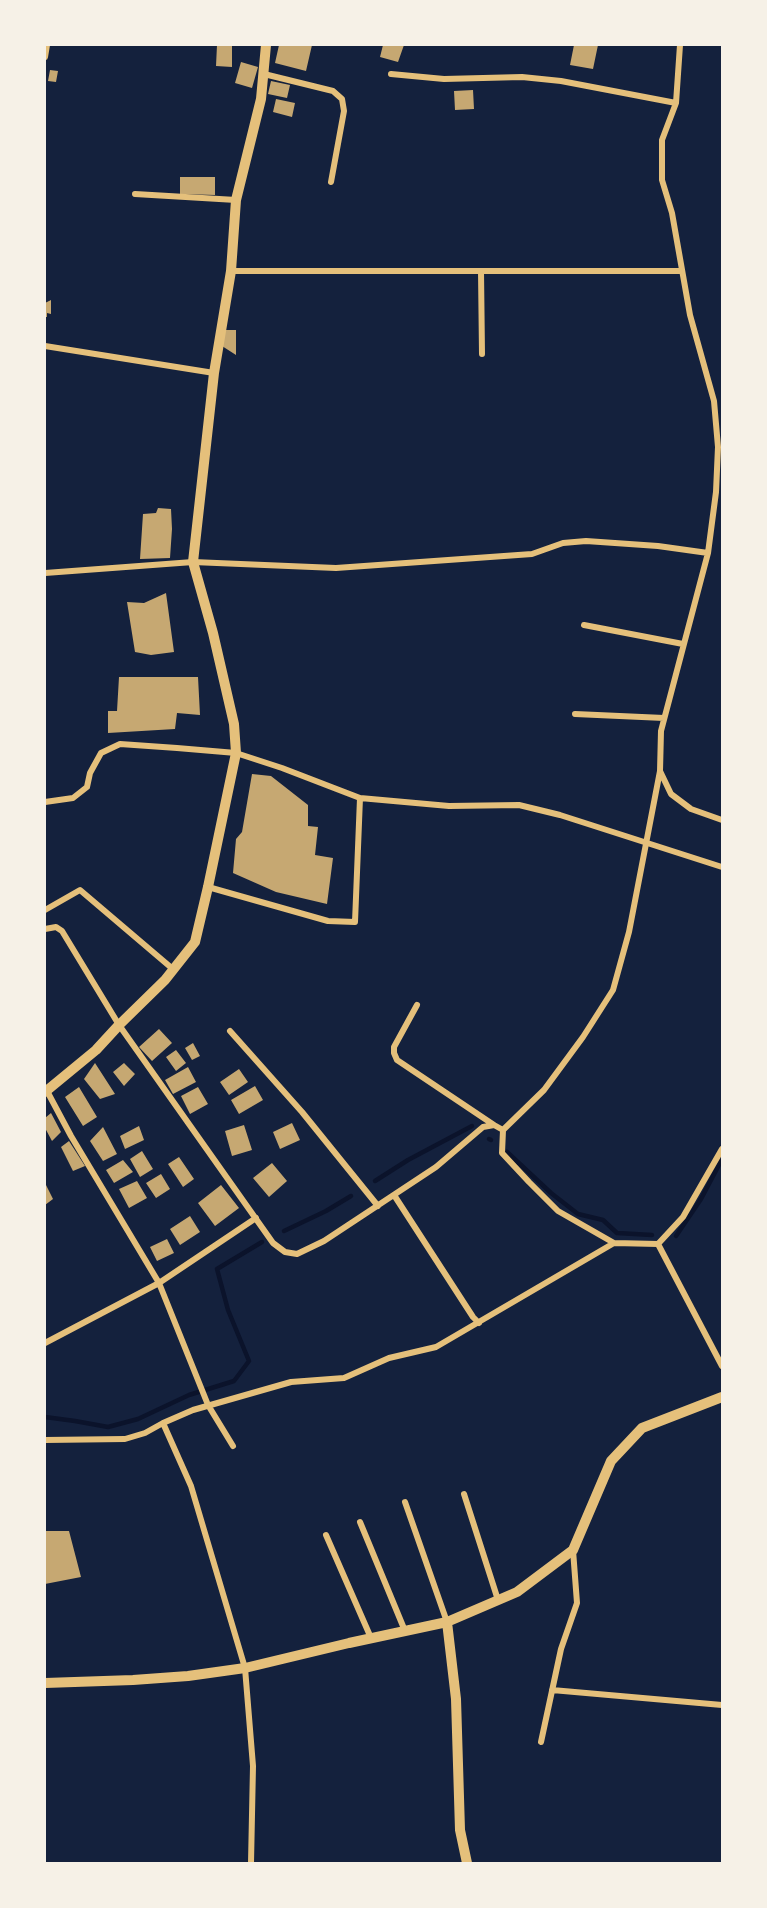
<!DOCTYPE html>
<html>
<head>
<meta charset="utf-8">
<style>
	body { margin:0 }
	#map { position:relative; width:767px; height:1908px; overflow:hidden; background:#14213d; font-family:"PT Sans",sans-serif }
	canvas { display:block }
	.frame { position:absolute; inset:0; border:46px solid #f6f1e7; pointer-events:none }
</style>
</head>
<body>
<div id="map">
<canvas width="767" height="1908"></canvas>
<div class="frame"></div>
</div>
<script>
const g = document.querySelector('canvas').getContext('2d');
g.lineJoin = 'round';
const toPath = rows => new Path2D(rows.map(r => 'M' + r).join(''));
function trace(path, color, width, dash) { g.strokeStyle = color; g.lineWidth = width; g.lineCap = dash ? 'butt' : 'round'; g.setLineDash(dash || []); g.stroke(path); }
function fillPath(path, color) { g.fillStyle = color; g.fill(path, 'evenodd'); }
const stream = toPath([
	[489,1139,491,1140],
	[507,1152,551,1193,578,1214,603,1220,617,1233,652,1235],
	[375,1181,408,1160,472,1126],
	[284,1231,326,1211,351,1196],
	[676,1236,701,1199,721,1161],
	[45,1417,75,1421,108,1427,138,1419,189,1395,234,1381,249,1361,228,1310,217,1269,262,1242]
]);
const building = toPath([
	[217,45,232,45,232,67,216,66],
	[279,45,312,45,306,71,275,63],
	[383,45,404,45,398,62,380,57],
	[574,45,598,45,593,69,570,65],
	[241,62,258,67,252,88,235,83],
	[50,70,58,71,56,82,48,81],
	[271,81,290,85,287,98,268,94],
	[473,90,474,109,455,110,454,91],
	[276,99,295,103,292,117,273,112],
	[180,177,215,177,215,195,180,194],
	[51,300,51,314,47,313,47,317,45,317,45,303],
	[224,330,236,330,236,355,222,346],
	[158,508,171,509,172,529,170,558,140,559,143,514,156,513],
	[166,593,174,652,151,655,135,652,127,602,144,603],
	[119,677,198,677,200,715,177,713,175,729,108,733,108,711,117,711],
	[252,774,271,776,308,805,308,826,318,827,315,855,333,858,327,904,276,892,233,873,236,839,242,832],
	[159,1029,172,1043,152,1061,139,1047],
	[193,1043,200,1056,192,1060,185,1048],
	[176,1050,186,1063,176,1071,166,1057],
	[95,1063,115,1094,100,1099,84,1079],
	[124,1063,135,1074,124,1086,113,1072],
	[188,1067,196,1082,173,1094,165,1080],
	[239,1069,248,1082,229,1095,220,1082],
	[255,1086,263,1100,239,1114,231,1100],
	[79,1087,97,1117,83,1126,65,1097],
	[198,1087,208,1104,190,1114,181,1096],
	[51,1113,61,1132,52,1141,45,1128,45,1118],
	[292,1123,300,1140,280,1149,273,1132],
	[244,1125,252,1150,232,1156,225,1131],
	[139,1126,144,1140,125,1149,120,1136],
	[103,1127,117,1154,103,1161,90,1141],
	[69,1141,85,1166,73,1171,61,1147],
	[142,1151,153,1169,140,1177,130,1159],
	[179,1157,194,1179,183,1187,168,1164],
	[123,1160,133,1172,114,1183,106,1170],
	[272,1163,287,1181,269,1197,253,1178],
	[161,1174,170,1189,156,1198,146,1183],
	[137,1181,147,1198,129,1208,119,1189],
	[45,1183,53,1199,45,1205],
	[221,1185,239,1208,215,1226,198,1203],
	[190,1216,200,1232,180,1245,170,1229],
	[167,1239,174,1253,157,1261,150,1247],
	[45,1531,69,1531,81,1577,45,1584]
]);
const minor = toPath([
	[680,45,676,103,662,140,662,180,672,213,690,315,714,401,718,447,716,492,708,553,661,731,660,771,671,794,691,809,722,820],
	[45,57,47,45],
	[264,74,333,91,342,99,344,111,331,182],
	[391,74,444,79,522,77,561,81,676,103],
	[135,194,236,200],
	[231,271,682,271],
	[481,271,482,354],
	[45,346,214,373],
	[45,573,193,562,336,568,532,554,563,543,586,541,658,546,708,553],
	[584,625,683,644],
	[575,714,664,718],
	[45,802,73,798,87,787,90,773,101,753,120,744,177,748,236,753,282,768,360,798,449,806,519,805,560,815,722,867],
	[208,887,328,921,355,922,360,798],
	[45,910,80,890,174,970],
	[45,929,56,927,62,931,119,1025,273,1243,285,1252,297,1254,324,1241,436,1167,483,1127,494,1125,503,1130],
	[417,1005,394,1047,394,1053,397,1060,494,1125],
	[230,1031,302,1112,378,1206],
	[47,1091,71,1136,159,1283,208,1405,233,1446],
	[394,1195,473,1317,479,1323],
	[614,1243,658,1244,683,1217,722,1149],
	[658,1244,722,1366],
	[45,1343,159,1283,256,1218],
	[163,1423,191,1486,245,1668,253,1766,251,1863],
	[45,1440,125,1439,145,1433,163,1423,193,1410,291,1382,344,1378,389,1358,436,1347,614,1243,558,1211,529,1182,502,1153,503,1130,544,1090,583,1037,613,990,629,932,660,771],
	[464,1494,498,1600],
	[405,1502,447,1622],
	[360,1522,405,1631],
	[326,1535,371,1638],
	[552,1690,722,1705],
	[541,1742,561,1649,577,1603,573,1550]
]);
const tertiary = toPath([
	[45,1092,96,1050,119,1025,165,980,195,942,208,887,236,753,234,724,213,633,193,562,214,373,231,271,236,200,261,99,266,45],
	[447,1622,456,1699,460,1830,467,1863],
	[45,1683,133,1680,188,1676,245,1668,349,1643,447,1622,517,1592,573,1550,611,1461,642,1428,722,1397]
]);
trace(stream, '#0b132b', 4.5);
fillPath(building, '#c6a872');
trace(minor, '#e5c07b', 6);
trace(tertiary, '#e5c07b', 10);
</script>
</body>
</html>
